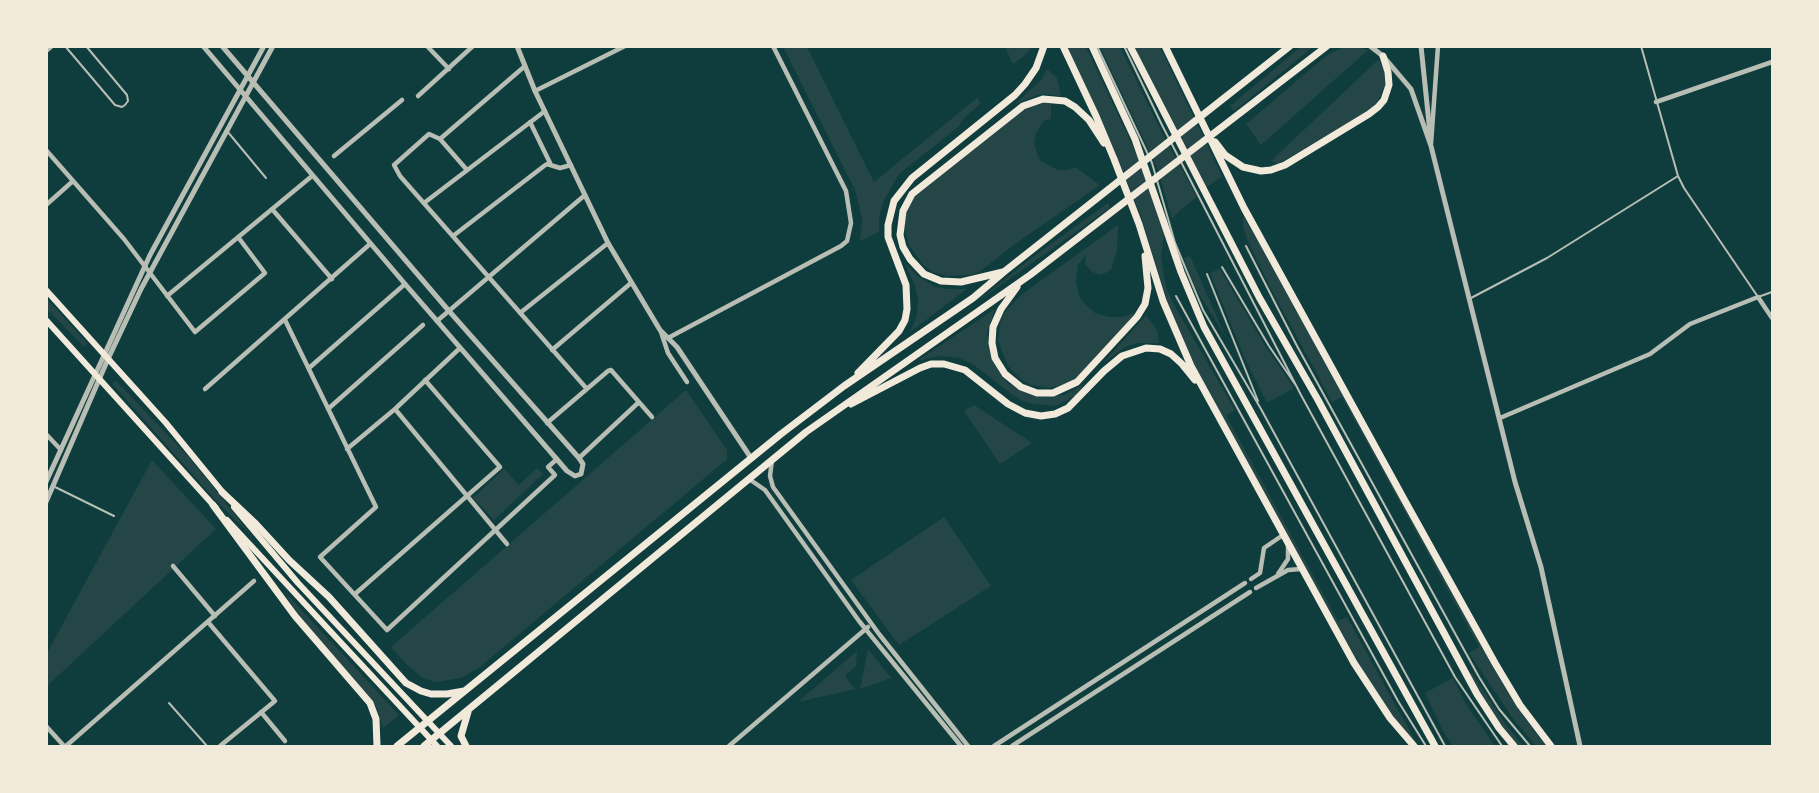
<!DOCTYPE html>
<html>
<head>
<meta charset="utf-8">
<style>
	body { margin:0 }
	#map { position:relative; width:1819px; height:793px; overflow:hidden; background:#0f3d3e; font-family:Arial,sans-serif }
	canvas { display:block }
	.frame { position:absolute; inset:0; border:48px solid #f1e9da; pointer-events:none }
</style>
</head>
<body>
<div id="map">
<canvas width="1819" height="793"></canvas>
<div class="frame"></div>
</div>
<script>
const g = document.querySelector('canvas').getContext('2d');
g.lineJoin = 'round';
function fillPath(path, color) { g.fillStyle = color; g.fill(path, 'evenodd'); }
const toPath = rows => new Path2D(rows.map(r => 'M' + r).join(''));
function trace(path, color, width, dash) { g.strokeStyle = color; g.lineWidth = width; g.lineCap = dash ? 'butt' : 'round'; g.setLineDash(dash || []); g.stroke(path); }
const green = toPath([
	[1302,46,1313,47,1234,111,1230,106],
	[783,47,807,47,874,182,977,98,981,103,965,117,958,127,899,174,883,202,879,217,879,232,860,241,862,221,860,208,855,190],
	[1005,47,1032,47,1025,55,1013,64],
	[1067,47,1086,47,1138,157,1164,234,1161,257,1166,287,1174,305,1235,410,1226,415,1338,621,1347,617,1418,746,1391,714,1364,673,1194,364,1168,304,1141,216,1108,135],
	[1100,47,1120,47,1161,131,1197,197,1181,209,1172,219,1158,170],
	[1134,47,1160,47,1222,176,1206,188],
	[1344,47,1357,47,1368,50,1261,145,1246,124,1327,55],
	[1378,60,1385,70,1385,85,1377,102,1367,112,1278,164,1271,161],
	[1047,69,1057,78,1061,96,1046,94,1037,95,1014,105,1042,79],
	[1043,102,1051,102,1051,119,1043,121,1036,133,1034,144,1038,156,1041,161,1058,170,1069,170,1075,167,1100,185,1015,244,979,272,971,275,947,276,933,272,924,266,909,245,904,227,906,211,910,202,918,192,1021,110],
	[1108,203,1110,208,974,304,1034,256],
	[1243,215,1331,371,1487,655,1526,720,1546,746,1536,746,1514,720,1469,653,1479,647,1342,397,1332,402,1269,285,1247,239,1243,227],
	[1118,225,1117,250,1111,270,1101,275,1092,272,1085,264,1086,254,1078,265,1076,281,1079,295,1083,302,1095,313,1109,317,1123,317,1133,313,1135,315,1078,377,1069,383,1050,388,1031,385,1022,380,1008,366,998,341,1000,323,1005,312,1021,295],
	[1190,256,1210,301,1226,338,1195,287,1184,258],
	[904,262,917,276,936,287,946,289,967,289,910,332,917,316,918,301,916,288],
	[1220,269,1264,344,1294,388,1267,403,1245,359,1210,273],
	[47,299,87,343,84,347,47,309],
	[995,309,987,333,989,348,998,371,1009,384,1030,395,1040,397,1064,395,1085,384,1075,396,1055,406,1033,404,1022,401,1010,393,974,365,959,358,939,356,917,361],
	[1146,315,1157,330,1159,343,1137,343,1125,347,1103,363],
	[116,381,189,457,252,536,219,504,112,384],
	[686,390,727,450,727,459,480,667,461,678,435,682,423,678,407,665,391,647],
	[974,405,1032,443,1000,464,964,411],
	[152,460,216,529,47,686,47,653],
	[537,468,543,474,494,520,473,498,504,469,519,485],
	[944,517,991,586,899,645,851,580],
	[283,590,399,715,383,728,377,708,371,700,296,611],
	[868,649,891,678,860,689],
	[857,651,856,666,845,676,855,689,798,702],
	[1472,673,1506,725,1523,746,1518,746,1495,716,1470,674],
	[1453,678,1466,704,1495,746,1453,746,1444,733,1425,693]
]);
const service = toPath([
	[65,46,115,105,122,107,125,105,128,101,127,95,86,46],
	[1097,46,1152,163,1175,243,1203,310,1261,409,1445,746],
	[1124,46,1162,125,1301,395,1455,677,1502,746],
	[1641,46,1678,176,1684,188,1758,297,1772,292],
	[227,131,266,178],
	[1246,246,1297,346,1479,677,1499,709,1530,746],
	[1222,267,1269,346,1297,387],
	[1207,274,1258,401],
	[1176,296,1398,701,1426,746],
	[1471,298,1547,258,1678,176],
	[53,486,114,516],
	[169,703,207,746]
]);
const minor = toPath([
	[427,46,449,69],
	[46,51,52,46],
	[535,91,625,46],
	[418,96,473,46],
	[1656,102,1772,62],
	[530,122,551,165],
	[440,139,525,66],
	[1431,144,1438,46],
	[46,150,124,239,195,332,265,273,238,237],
	[334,156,402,100],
	[467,170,440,139,429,134,394,165,400,176,587,389],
	[424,203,545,111],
	[46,205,73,181],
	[272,209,332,279],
	[453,236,544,166,547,164,560,168,571,165],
	[167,296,312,176],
	[520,313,608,243],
	[285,320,376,507,320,557,387,630,555,475,548,467,557,459],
	[437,321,585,195],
	[661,332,668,353,687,382],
	[668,338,841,246,847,241,851,223,846,191,773,46],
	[552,350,631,283],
	[309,368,405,284],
	[205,389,370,244],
	[328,409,423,325],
	[395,409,507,544],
	[1500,418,1650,354,1690,324,1758,297,1772,318],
	[547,423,608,371,611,370,652,417],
	[46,434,61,450],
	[347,449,395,409,460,348],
	[579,458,639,402],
	[772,460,770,476,773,487,879,634,968,746],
	[749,479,765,490,859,621,961,746],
	[173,566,215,616],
	[1278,574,1288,559,1288,546],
	[1251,579,1260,573,1264,548,1283,535],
	[1256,588,1288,570,1301,569],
	[355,594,500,467,425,380],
	[208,622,275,701,220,746],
	[261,712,285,741],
	[46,726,64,746],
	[66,746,254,581],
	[729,746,868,627],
	[994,746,1245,583],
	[1012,746,1250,592]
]);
const tertiary = toPath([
	[203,46,405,284,567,471,575,476,581,474,583,464,579,458,449,311,222,46],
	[517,46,535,91,608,243,660,330,677,347,751,458],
	[1370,46,1383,56,1411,89,1431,146,1515,482,1541,567,1580,746],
	[1421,46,1430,133],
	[46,482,150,255,264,46],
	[46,502,108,359,141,289,273,46]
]);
const secondary = toPath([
	[46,290,166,423,224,494],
	[46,320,216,508],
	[234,507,298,583,451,746],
	[227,520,437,746]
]);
const primary = toPath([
	[1063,46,1096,116,1114,159,1139,224,1163,301,1191,366,1354,663,1390,718,1414,746],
	[1092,46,1135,139,1181,272,1204,327,1435,746],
	[1130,46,1259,297,1318,400,1477,694,1499,728,1514,746],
	[1165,46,1244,208,1405,501,1495,663,1520,705,1551,746],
	[1215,142,1225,155,1243,167,1261,171,1271,170,1285,165,1369,114,1378,107,1384,100,1389,85,1388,72,1383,56],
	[1003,272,961,282,941,281,924,274,910,259,903,247,900,235,903,211,912,194,1023,106,1043,99,1065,101,1075,107,1089,120,1104,143],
	[1017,287,1001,309,993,327,992,343,995,358,1005,374,1021,387,1037,393,1053,393,1077,382,1137,317,1145,304,1148,288,1145,256],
	[858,373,899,331,905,320,907,309,906,285,888,237,888,225,894,201,912,178,1015,95,1025,84,1036,68,1044,46],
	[851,404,920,368,931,364,944,364,965,370,1008,404,1025,413,1041,416,1055,414,1068,408,1104,371,1122,356,1146,348,1160,349,1171,354,1182,364,1195,380],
	[222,492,256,524,289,560,329,597,406,683,421,691,431,694,447,694,464,691],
	[213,505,295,616,370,703,376,719,377,746],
	[397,746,781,434,844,386,973,298,1005,271,1290,46],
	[424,746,806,432,1030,275,1327,46],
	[466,746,461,736,468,712]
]);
fillPath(green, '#244646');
trace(service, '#b8beb3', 2);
trace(minor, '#b8beb3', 4.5);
trace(tertiary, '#b8beb3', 5);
trace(secondary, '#f1e9da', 6);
trace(primary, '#f1e9da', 7);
</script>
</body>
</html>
